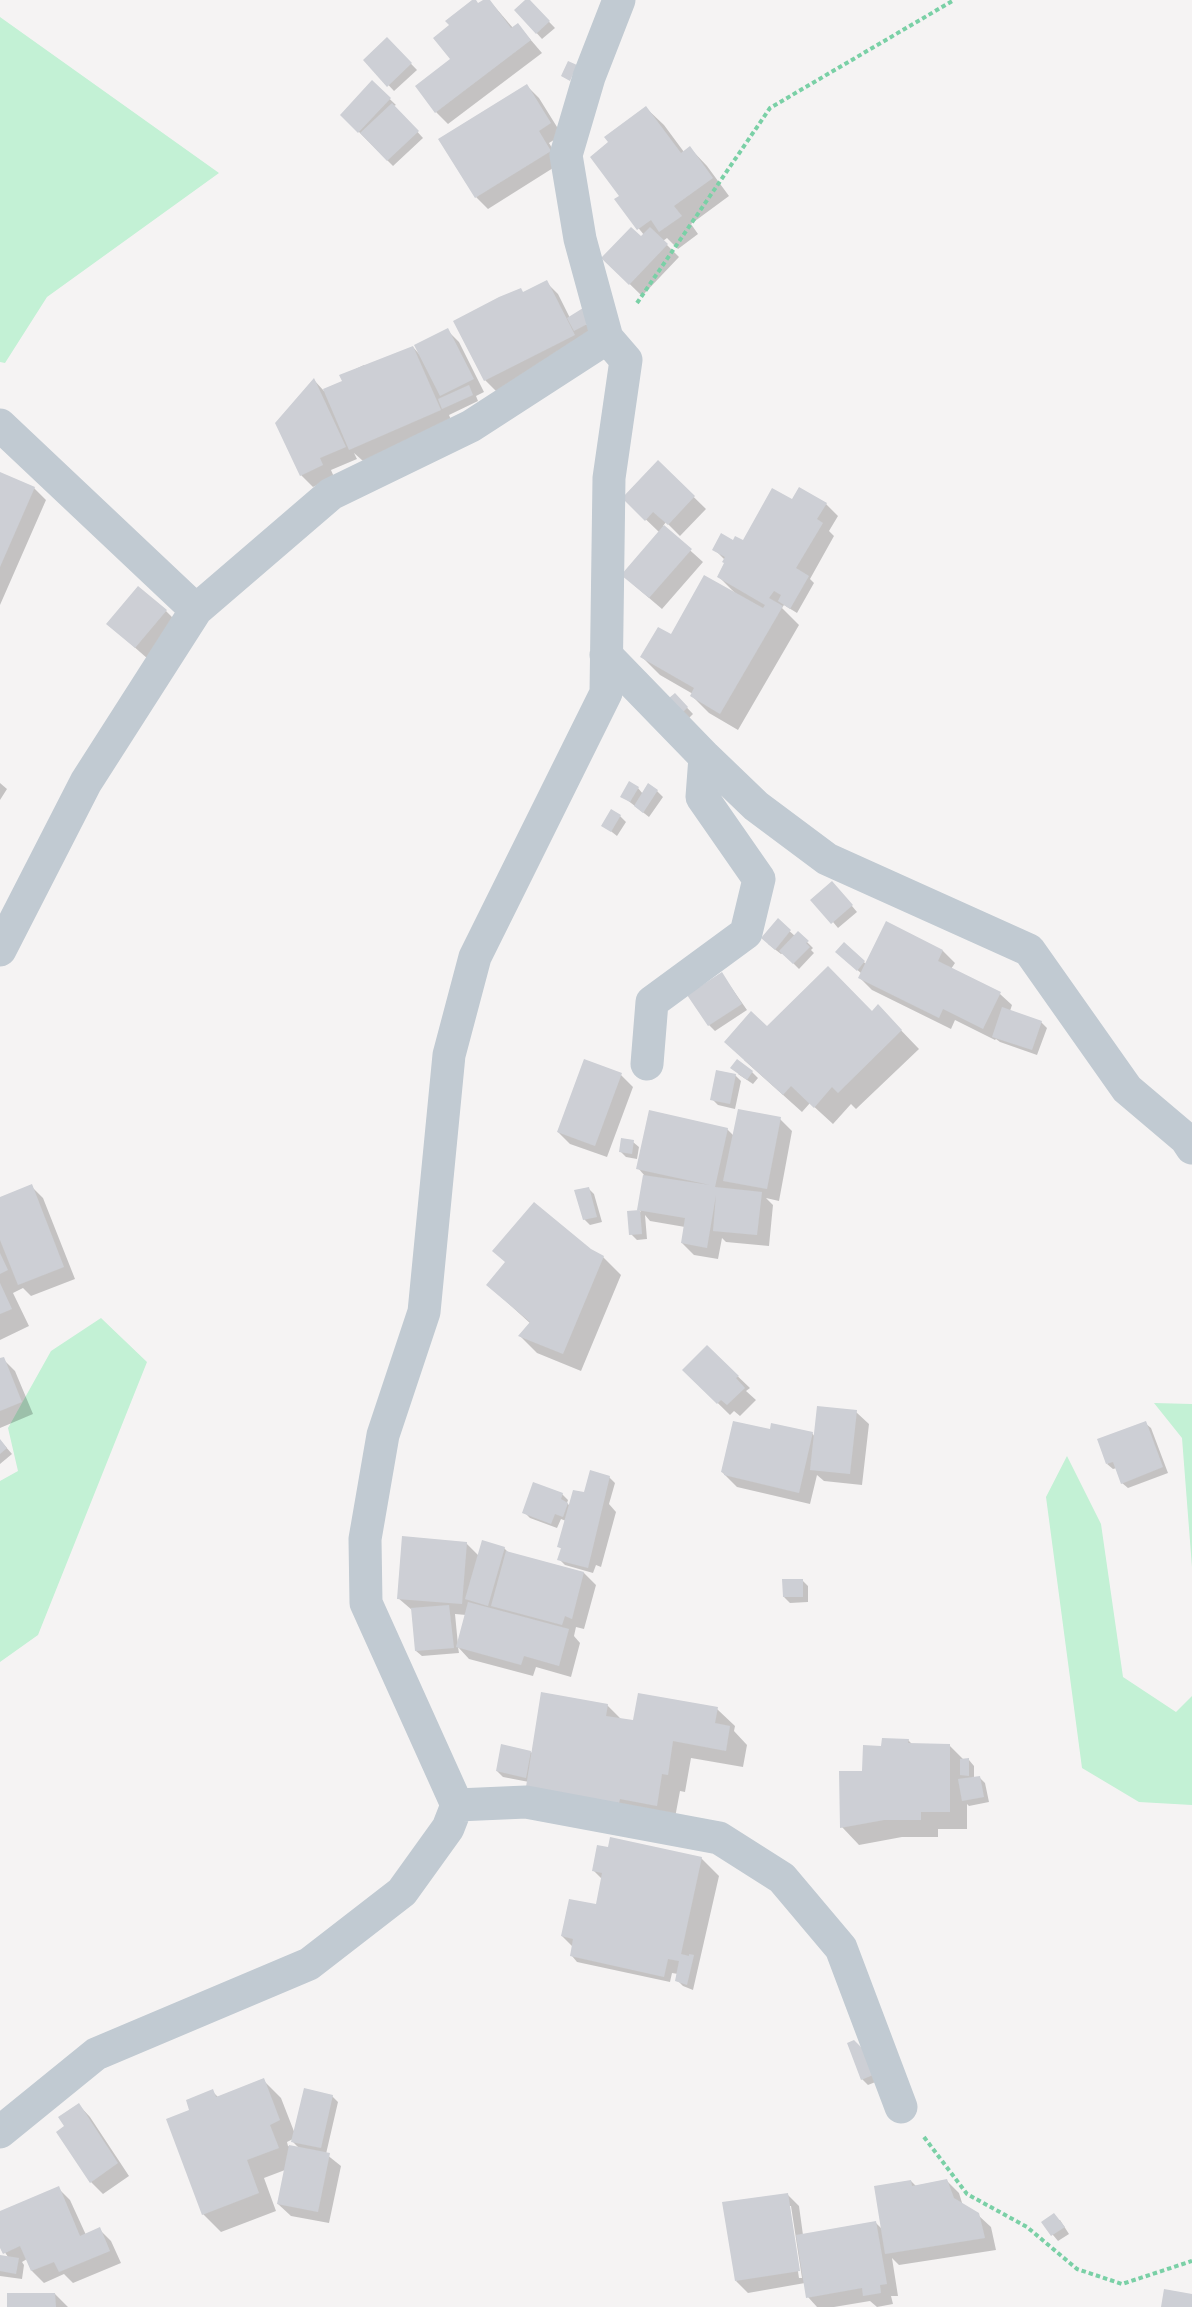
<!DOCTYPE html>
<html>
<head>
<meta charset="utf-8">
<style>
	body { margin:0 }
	canvas { display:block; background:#f5f3f3 }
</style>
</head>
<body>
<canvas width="1192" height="2307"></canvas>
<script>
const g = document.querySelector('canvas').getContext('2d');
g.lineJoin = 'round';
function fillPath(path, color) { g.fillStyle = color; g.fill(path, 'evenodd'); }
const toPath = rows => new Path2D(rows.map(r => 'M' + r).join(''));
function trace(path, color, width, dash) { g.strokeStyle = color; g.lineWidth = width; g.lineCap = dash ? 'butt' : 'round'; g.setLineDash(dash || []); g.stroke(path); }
const green = toPath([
	[0,17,219,173,47,297,5,363,0,362],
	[101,1318,147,1362,38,1635,0,1662,0,1481,18,1471,8,1428,51,1351],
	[1154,1403,1192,1404,1192,1567,1182,1438],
	[1067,1456,1101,1524,1123,1677,1176,1712,1192,1696,1192,1805,1139,1802,1082,1768,1046,1497]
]);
const shadow = toPath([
	[474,0,479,5,489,0,513,28,518,25,542,53,448,124,436,112,452,60,451,25],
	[528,0,555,28,542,39,516,10],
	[387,39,417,70,394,91,365,60],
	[372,82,396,105,394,106,423,138,393,166,342,115],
	[527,86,539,98,562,135,549,143,561,163,488,209,476,197],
	[646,108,664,125,684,152,690,148,707,166,729,196,691,224,698,234,678,249,667,238,663,241,679,257,642,296,603,258,644,235,616,200,621,196],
	[546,282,558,294,570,318,595,328,497,392,485,380,524,293],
	[447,330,459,342,484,392,476,396,478,401,449,415,452,422,363,461,354,453,357,459,331,470,334,477,313,487,301,475,277,423,314,380,324,391,344,382,341,376,364,365,366,367,413,347,420,355],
	[658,462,706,509,680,536,666,522,663,526,703,562,662,609,635,586,659,532,636,510],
	[0,473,34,488,46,500,0,605],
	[792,501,826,504,838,516,829,531,834,536,810,579,814,583,797,613,784,605,782,608,799,625,738,730,709,713,692,696,693,694,660,675,642,657,735,593,719,577,726,564,725,560,714,549,733,542,743,542],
	[166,611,178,623,148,659,108,624],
	[675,695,693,714,689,718,683,712],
	[0,783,7,789,0,800],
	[638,788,643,794,657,791,663,797,649,817,622,796],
	[620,816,626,822,617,836,603,825],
	[837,888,857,912,838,928,833,922],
	[778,921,795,936,798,933,813,948,811,950,814,953,799,969,783,953,781,954,768,944],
	[886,923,943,951,955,963,951,969,1000,994,1012,1005,1010,1011,1041,1022,1047,1028,1037,1055,1000,1042,996,1039,995,1040,955,1020,951,1029,872,990,860,978,862,974,837,952,844,944,866,964],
	[722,974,747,1010,715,1031,709,1025],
	[872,1013,895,1024,919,1049,856,1109,851,1104,833,1124,810,1103,802,1112,744,1060,767,1028],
	[752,1072,758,1078,753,1084,738,1074],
	[621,1075,633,1087,607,1157,570,1144,558,1132],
	[735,1075,741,1081,735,1109,718,1105,712,1099],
	[780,1119,792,1131,779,1201,766,1198,773,1205,769,1246,726,1242,722,1238,718,1259,694,1255,682,1243,685,1227,650,1221,645,1215,647,1239,637,1240,631,1234,629,1213,641,1212,638,1209,644,1175,638,1168,727,1129,734,1136],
	[633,1142,639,1147,637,1159,626,1157,620,1151],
	[31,1186,43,1198,75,1279,31,1296,23,1288,13,1293,29,1326,0,1340,0,1198],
	[588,1188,594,1194,602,1222,590,1225,584,1219],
	[590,1251,603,1257,621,1275,581,1371,537,1353,520,1336,531,1324,488,1285],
	[707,1347,750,1388,746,1391,756,1400,740,1416,734,1411,730,1415,684,1370],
	[3,1359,15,1371,33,1414,0,1428,0,1360],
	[856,1412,869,1424,862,1485,824,1481,817,1475,810,1504,737,1487,722,1472,771,1430,812,1433,815,1437],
	[1145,1423,1151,1428,1168,1473,1128,1488,1122,1483,1117,1468,1113,1469,1107,1464],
	[0,1440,12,1454,0,1464],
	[609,1477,615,1483,609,1504,616,1512,601,1567,596,1565,593,1573,565,1565,559,1559,562,1549,559,1547,566,1521,561,1519,557,1528,530,1518,524,1512,562,1494,568,1500,567,1503,570,1506,590,1496],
	[466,1543,479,1556,504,1548,510,1554,584,1573,596,1585,584,1629,576,1627,574,1636,580,1643,571,1677,536,1667,533,1676,469,1659,458,1647,459,1653,422,1656,416,1651,412,1610,398,1598],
	[455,1614,466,1615,458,1645],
	[802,1580,808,1586,808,1602,790,1603,784,1597],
	[607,1705,622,1720,634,1722,717,1709,735,1726,734,1731,747,1745,743,1767,691,1758,685,1792,680,1791,674,1823,529,1782,503,1777,497,1771,531,1752,533,1754],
	[908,1740,913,1745,949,1745,964,1760,969,1760,974,1766,974,1778,979,1777,985,1783,989,1802,969,1806,967,1804,967,1829,938,1829,938,1837,902,1837,859,1845,842,1827,864,1772,883,1747],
	[701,1858,719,1876,693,1990,683,1986,677,1980,678,1974,672,1973,670,1982,577,1962,572,1956,573,1947,562,1936,597,1906,602,1879,593,1870],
	[870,2058,878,2081,868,2085,862,2079],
	[263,2080,281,2098,295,2134,332,2096,338,2102,326,2154,341,2166,329,2223,291,2216,278,2204,285,2170,264,2178,276,2211,221,2232,203,2214,191,2111,212,2091,218,2097],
	[293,2139,293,2142,300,2149,288,2146,287,2142],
	[79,2105,90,2117,129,2176,103,2194,91,2182,66,2127],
	[911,2181,916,2186,947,2181,959,2193,963,2206,978,2215,991,2227,996,2250,899,2265,892,2258,898,2296,891,2296,893,2304,877,2307,870,2301,834,2307,817,2307,808,2297,805,2283,748,2293,736,2281,787,2194,799,2206,803,2235,876,2223,883,2230],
	[788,2206,791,2206,802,2278,799,2278],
	[58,2188,70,2200,86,2235,99,2229,111,2241,121,2263,73,2283,64,2274,44,2283,32,2271,27,2259,22,2262,24,2265,22,2279,0,2276,0,2256,8,2257,0,2245,0,2213],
	[1060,2220,1069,2234,1058,2241,1043,2223],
	[55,2294,68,2307,9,2307]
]);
const building = toPath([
	[472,0,476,0,478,3,483,0,490,0,511,28,518,23,531,40,435,113,415,86,450,59,433,38,449,25,445,21],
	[525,0,530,0,550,21,536,34,514,10],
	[387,37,412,63,387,87,363,60],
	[568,61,577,65,570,81,561,76],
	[372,80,391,98,358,133,340,115],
	[527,84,551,123,539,131,551,151,475,198,438,139],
	[392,103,419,131,387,161,360,133],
	[646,106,681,153,690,146,713,178,674,206,682,216,659,232,651,220,637,230,614,199,619,196,590,157,608,142,604,137],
	[631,227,641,236,650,227,668,244,629,285,601,258],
	[547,280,575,335,484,381,453,321,499,297,521,288,523,292],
	[583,308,591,322,574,331,567,318],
	[448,328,474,379,440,396,414,345],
	[413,346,441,410,349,450,323,389,342,381,339,375],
	[314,378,346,447,320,458,323,465,300,476,275,423],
	[469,385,473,395,442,409,438,399],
	[658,460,695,496,668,525,653,512,645,521,622,498],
	[0,472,35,487,0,567],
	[799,487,827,503,817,519,823,523,796,568,809,576,790,609,778,601,781,595,774,591,769,598,783,606,720,714,690,696,694,688,640,657,658,627,671,634,704,575,763,608,765,605,717,577,724,563,722,562,725,557,712,550,721,533,733,540,735,536,743,540,772,488,792,499],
	[664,525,692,549,649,598,621,575],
	[138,586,167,610,135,648,106,624],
	[675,693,688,707,682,713,669,698],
	[629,781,639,787,630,802,620,797],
	[648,783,658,790,643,813,634,806],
	[611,809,621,815,611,832,601,826],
	[832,881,853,905,831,924,810,900],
	[778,918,791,930,775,950,761,938],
	[886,921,943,950,938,961,1001,992,983,1029,943,1009,939,1018,858,978],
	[798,931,809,941,806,943,810,947,793,964,779,951],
	[844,942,865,961,857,971,835,952],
	[828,966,872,1011,878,1004,902,1030,838,1093,832,1087,814,1108,791,1086,783,1095,724,1042,751,1011,767,1026],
	[722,972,742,1004,708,1026,687,995],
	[1002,1007,1042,1021,1032,1050,992,1037],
	[584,1059,622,1073,595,1146,557,1132],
	[737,1059,753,1071,747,1080,730,1068],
	[716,1070,736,1074,730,1104,710,1100],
	[738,1109,781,1117,767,1189,723,1181],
	[649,1110,728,1128,715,1187,762,1192,757,1235,713,1231,716,1195,707,1248,681,1243,685,1218,637,1210,643,1175,710,1185,636,1169],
	[621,1138,634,1140,632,1154,619,1152],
	[32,1184,64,1267,18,1285,0,1240,0,1197],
	[589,1187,597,1217,583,1220,574,1190],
	[534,1202,591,1249,604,1256,563,1354,518,1336,530,1322,486,1285,505,1262,492,1251],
	[640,1210,642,1234,629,1235,627,1211],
	[0,1253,8,1270,0,1274],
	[0,1283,12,1309,0,1314],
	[707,1345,739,1376,736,1378,745,1388,727,1405,721,1400,717,1404,682,1370],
	[4,1357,22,1402,0,1411,0,1358],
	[817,1406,857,1410,850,1474,810,1470],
	[733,1421,770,1429,771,1423,813,1432,799,1493,724,1475,724,1473,721,1472],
	[1146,1421,1163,1467,1121,1484,1113,1462,1106,1464,1097,1439],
	[0,1439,7,1448,0,1454],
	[590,1470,610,1476,588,1568,557,1560,561,1548,557,1547,573,1490,584,1492],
	[533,1482,563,1493,561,1499,568,1503,563,1517,555,1514,551,1524,522,1513],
	[402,1536,467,1542,462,1604,397,1599],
	[482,1540,505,1547,488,1606,465,1599],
	[506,1551,584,1572,572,1619,565,1616,562,1625,491,1606],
	[782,1579,803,1579,803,1597,783,1597],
	[468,1602,569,1629,559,1666,524,1656,521,1665,456,1647],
	[449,1605,454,1648,415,1651,411,1608],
	[541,1692,608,1704,606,1716,633,1720,638,1693,718,1707,715,1723,730,1726,726,1751,673,1741,668,1775,662,1774,657,1806,620,1799,619,1803,526,1787],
	[882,1738,909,1739,908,1743,950,1744,950,1812,921,1812,921,1820,884,1820,840,1828,839,1771,862,1771,863,1745,881,1746],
	[501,1744,531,1751,526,1778,496,1771],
	[969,1758,969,1776,960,1775,960,1759],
	[980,1776,984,1797,962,1801,958,1779],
	[610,1837,702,1857,681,1954,689,1956,689,1954,694,1955,687,1985,675,1981,679,1961,668,1959,664,1977,570,1956,573,1939,561,1936,569,1899,596,1904,602,1873,592,1871,597,1845,608,1847],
	[854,2040,864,2050,873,2075,861,2080,847,2043],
	[264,2078,280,2120,270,2125,279,2148,247,2160,259,2193,202,2215,166,2119,189,2110,186,2100,213,2089,216,2097],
	[304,2088,333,2095,321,2148,291,2142],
	[79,2103,118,2163,90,2183,56,2132,64,2126,58,2117],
	[289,2145,330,2153,318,2212,277,2204],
	[947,2179,954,2198,979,2213,985,2238,885,2254,874,2186,911,2180,912,2186],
	[59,2186,80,2236,100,2227,110,2251,59,2272,54,2262,31,2271,20,2246,3,2254,0,2248,0,2211],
	[788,2193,800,2271,735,2281,722,2202],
	[1054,2213,1065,2227,1051,2236,1041,2222],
	[876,2221,887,2284,880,2285,881,2293,863,2296,862,2288,806,2298,796,2235],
	[0,2255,19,2258,16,2274,0,2271],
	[1164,2289,1192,2294,1192,2307,1161,2307],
	[7,2293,55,2293,56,2307,7,2307]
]);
const path = toPath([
	[637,303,770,108,954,0],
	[924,2137,967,2194,1027,2227,1077,2269,1122,2284,1192,2261]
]);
const minor = toPath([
	[0,425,196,610],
	[606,655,705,757,756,806,827,859,1029,950,1127,1089,1186,1139,1192,1148],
	[0,950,86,782,196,610,331,494,471,426,607,338],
	[647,1064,652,1002,746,933,759,879,702,797,705,757],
	[457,1805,526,1802,719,1838,782,1878,841,1948,901,2107],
	[0,2132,96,2054,309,1964,402,1892,448,1828,457,1805,366,1603,365,1539,383,1435,424,1312,449,1055,475,957,606,693,609,478,626,360,607,338,580,239,566,155,589,77,619,0]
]);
fillPath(green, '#c3f1d5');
fillPath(shadow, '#0003');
fillPath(building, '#cdcfd5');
trace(path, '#7ad0a6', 4, [4.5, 3]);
trace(minor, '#c1cad2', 33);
</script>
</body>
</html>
